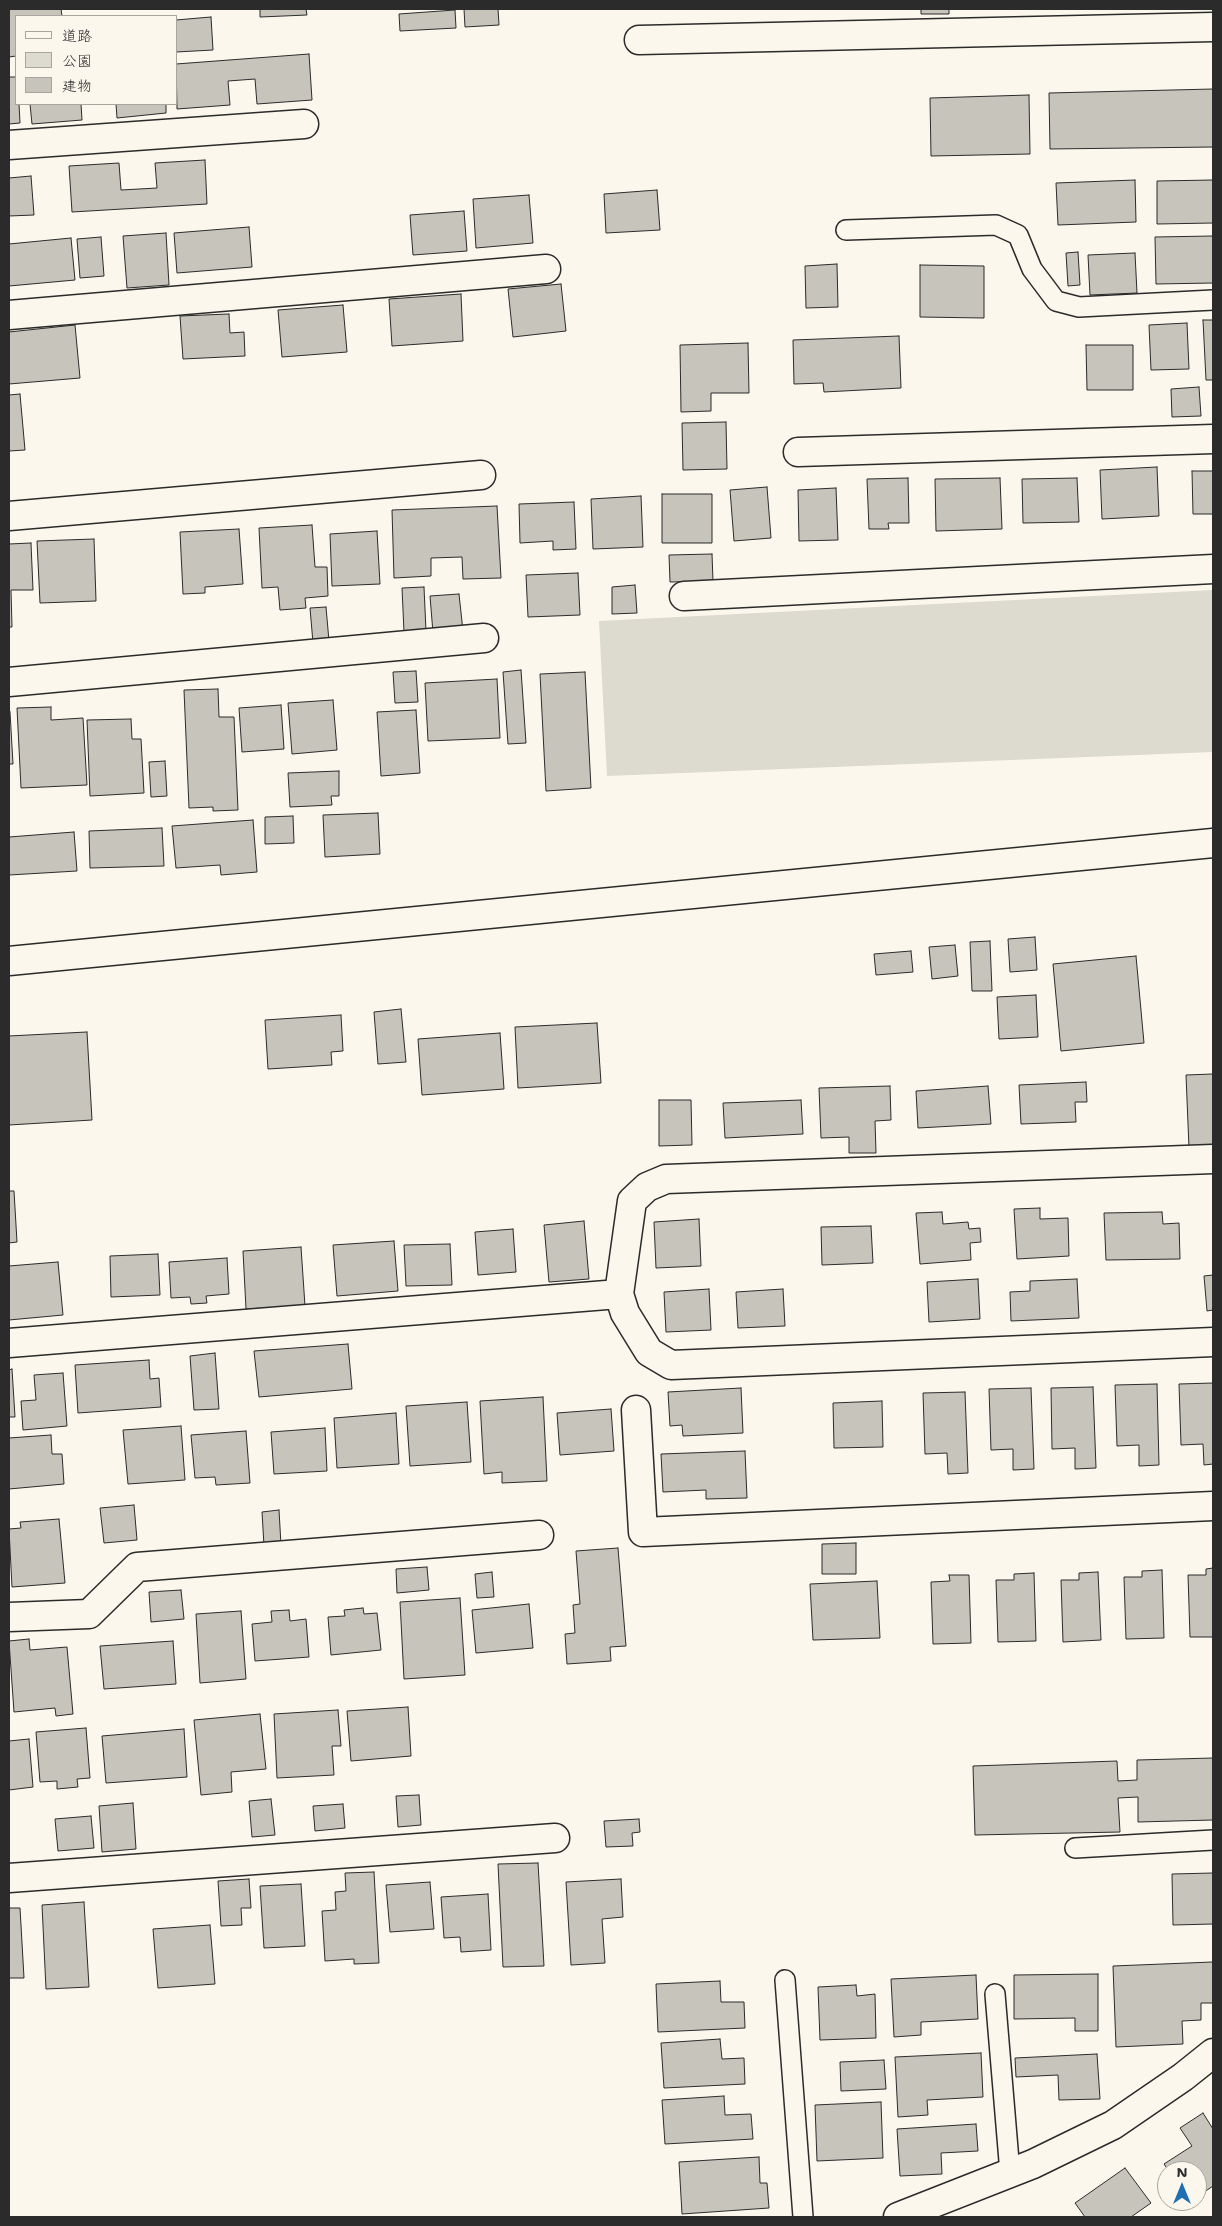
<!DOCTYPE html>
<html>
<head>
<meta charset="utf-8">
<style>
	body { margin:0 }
	#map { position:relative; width:1222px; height:2226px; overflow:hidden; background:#fbf7ec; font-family:"Shantell Sans","Klee One",sans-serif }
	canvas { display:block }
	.frame { position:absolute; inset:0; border:10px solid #2b2b2b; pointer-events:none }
	.legend { position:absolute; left:15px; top:15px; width:162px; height:90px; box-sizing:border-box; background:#fbf7ec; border:1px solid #a8a59f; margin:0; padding:6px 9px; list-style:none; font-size:15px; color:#2b2b2b }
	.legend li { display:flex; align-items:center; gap:10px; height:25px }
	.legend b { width:25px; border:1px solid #a8a59f }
	.north { position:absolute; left:1157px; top:2161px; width:50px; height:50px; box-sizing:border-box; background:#fbf7ec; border:1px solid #a8a59f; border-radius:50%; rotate:0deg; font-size:14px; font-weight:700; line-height:20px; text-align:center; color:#2b2b2b }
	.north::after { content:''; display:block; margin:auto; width:18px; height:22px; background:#1f6fb2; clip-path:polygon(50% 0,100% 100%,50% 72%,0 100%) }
</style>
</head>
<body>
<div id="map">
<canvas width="1222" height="2226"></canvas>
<div class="frame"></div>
<ul class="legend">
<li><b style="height:6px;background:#fbf7ec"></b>道路</li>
<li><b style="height:14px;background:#dddad0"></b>公園</li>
<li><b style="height:14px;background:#c7c4bc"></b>建物</li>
</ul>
<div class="north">N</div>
</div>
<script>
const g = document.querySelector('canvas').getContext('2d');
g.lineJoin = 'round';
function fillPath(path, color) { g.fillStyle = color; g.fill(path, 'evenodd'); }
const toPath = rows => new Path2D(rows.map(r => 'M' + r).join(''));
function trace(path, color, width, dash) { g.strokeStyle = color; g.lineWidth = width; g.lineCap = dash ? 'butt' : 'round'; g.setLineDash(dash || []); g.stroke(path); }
const green = toPath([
	[1213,590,1213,752,607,776,599,621]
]);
const building = toPath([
	[9,9,61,9,62,16,16,16,16,56,9,57,9,9],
	[260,9,306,9,307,15,260,17,260,9],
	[464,9,498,9,499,25,465,27,464,9],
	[921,9,949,9,949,14,921,14,921,9],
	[455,10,456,28,400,31,399,14,455,10],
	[211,17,213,50,176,52,176,20,211,17],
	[309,54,312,100,257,104,255,79,228,81,230,105,177,109,176,64,309,54],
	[9,77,16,77,16,104,19,104,20,123,9,124,9,77],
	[1213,89,1213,147,1050,149,1049,93,1213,89],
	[1029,95,1030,154,931,156,930,98,1029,95],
	[30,104,81,104,82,120,32,124,30,104],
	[116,104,166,104,166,113,117,118,116,104],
	[205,160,207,204,72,212,69,166,119,163,121,190,157,188,155,163,205,160],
	[31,176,34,215,9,216,9,178,31,176],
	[1135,180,1136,222,1058,225,1056,183,1135,180],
	[1213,180,1213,223,1157,224,1157,181,1213,180],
	[657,190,660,230,606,233,604,194,657,190],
	[529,195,533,243,476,248,473,199,529,195],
	[464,211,467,251,413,255,410,215,464,211],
	[249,227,252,267,177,273,174,233,249,227],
	[166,233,169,285,127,288,123,236,166,233],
	[1213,236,1213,283,1156,284,1155,237,1213,236],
	[101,237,104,276,80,278,77,239,101,237],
	[71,238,75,280,9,286,9,244,71,238],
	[1078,252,1080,285,1068,286,1066,253,1078,252],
	[1135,253,1137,293,1090,295,1088,255,1135,253],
	[837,264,838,307,806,308,805,266,837,264],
	[920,265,984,266,984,318,920,317,920,265],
	[561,284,566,331,513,337,508,289,561,284],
	[461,294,463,341,392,346,389,299,461,294],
	[343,305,347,352,282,357,278,310,343,305],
	[229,314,230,333,244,332,245,356,183,359,180,316,229,314],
	[1203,320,1213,320,1213,380,1206,380,1203,320],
	[1187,323,1189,369,1151,370,1149,325,1187,323],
	[75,325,80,378,9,384,9,332,75,325],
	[899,336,901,388,824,392,823,383,794,384,793,340,899,336],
	[748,343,749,393,711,393,711,411,681,412,680,345,748,343],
	[1086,345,1133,345,1133,390,1087,390,1086,345],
	[1199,387,1201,416,1172,417,1171,389,1199,387],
	[20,394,25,450,9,451,9,395,20,394],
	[726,422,727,469,683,470,682,423,726,422],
	[1157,467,1159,516,1102,519,1100,470,1157,467],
	[1192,471,1213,471,1213,514,1193,514,1192,471],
	[908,478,909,523,888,523,889,529,869,529,867,479,908,478],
	[1000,478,1002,529,936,531,935,479,1000,478],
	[1077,478,1079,522,1023,523,1022,479,1077,478],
	[767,487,771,538,734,541,730,490,767,487],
	[836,488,838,540,799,541,798,490,836,488],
	[662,494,712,494,712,543,662,543,662,494],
	[641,496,643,547,593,549,591,499,641,496],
	[574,502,576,549,553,550,553,541,520,543,519,504,574,502],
	[497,506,501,578,463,579,462,557,431,558,431,576,394,578,392,510,497,506],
	[312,525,315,567,327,567,328,596,305,598,306,608,280,610,278,587,262,588,259,528,312,525],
	[239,529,243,584,205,587,205,593,183,594,180,532,239,529],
	[377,531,380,584,332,586,330,534,377,531],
	[94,539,96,601,40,603,37,541,94,539],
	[31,543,33,590,11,590,12,627,9,627,9,544,31,543],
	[712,554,713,581,670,582,669,555,712,554],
	[578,573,580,615,528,617,526,575,578,573],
	[635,585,637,613,612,614,612,587,635,585],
	[424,587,426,631,404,632,402,588,424,587],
	[459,594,463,631,433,633,430,596,459,594],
	[326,607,329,641,313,643,310,608,326,607],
	[521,670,526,743,508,744,503,672,521,670],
	[416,671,418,702,395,703,393,672,416,671],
	[585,672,591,788,546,791,540,674,585,672],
	[497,679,500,738,428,741,425,683,497,679],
	[218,689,219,717,234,717,238,810,213,811,213,807,189,808,184,690,218,689],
	[333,700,337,750,292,754,288,703,333,700],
	[281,705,284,749,242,752,239,708,281,705],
	[51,707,51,720,83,718,87,785,21,788,17,708,51,707],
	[416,710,420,773,381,776,377,712,416,710],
	[10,712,13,764,9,764,9,713,10,712],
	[131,719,132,739,141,739,144,793,90,796,87,720,131,719],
	[165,761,167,796,151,797,149,762,165,761],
	[339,771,339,796,331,796,332,805,290,807,288,773,339,771],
	[378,813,380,854,325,857,323,815,378,813],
	[293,816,294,843,265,844,265,817,293,816],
	[253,820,257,872,221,875,220,865,176,868,172,826,253,820],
	[162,828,164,866,90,868,89,831,162,828],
	[74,832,77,871,9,875,9,837,74,832],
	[1035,937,1037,970,1010,972,1008,939,1035,937],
	[990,941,992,991,972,991,970,942,990,941],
	[955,945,958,976,932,979,929,947,955,945],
	[911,951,913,972,876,975,874,954,911,951],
	[1136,956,1144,1043,1061,1051,1053,964,1136,956],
	[1036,995,1038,1037,999,1039,997,997,1036,995],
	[401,1009,406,1062,378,1064,374,1012,401,1009],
	[341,1015,343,1051,331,1052,332,1065,268,1069,265,1020,341,1015],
	[597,1023,601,1083,518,1088,515,1027,597,1023],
	[87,1032,92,1120,9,1125,9,1036,87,1032],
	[500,1033,504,1089,422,1095,418,1039,500,1033],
	[1213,1074,1213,1147,1189,1148,1186,1075,1213,1074],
	[1086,1082,1087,1102,1075,1102,1076,1122,1021,1124,1019,1085,1086,1082],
	[890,1086,891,1120,875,1121,876,1153,849,1153,849,1137,821,1138,819,1088,890,1086],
	[988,1086,991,1124,918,1128,916,1091,988,1086],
	[659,1100,691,1100,692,1145,659,1146,659,1100],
	[801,1100,803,1134,725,1138,723,1103,801,1100],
	[9,1191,14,1191,17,1242,9,1243,9,1191],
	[1040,1208,1040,1219,1068,1218,1069,1256,1017,1259,1014,1209,1040,1208],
	[942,1212,943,1224,968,1222,969,1229,980,1228,981,1242,970,1243,971,1260,920,1264,916,1213,942,1212],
	[1162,1212,1163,1224,1179,1223,1180,1259,1106,1260,1104,1213,1162,1212],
	[699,1219,701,1266,656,1268,654,1222,699,1219],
	[584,1221,589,1279,549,1282,544,1225,584,1221],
	[871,1226,873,1263,822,1265,821,1227,871,1226],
	[513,1229,516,1272,478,1275,475,1232,513,1229],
	[394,1241,398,1291,337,1296,333,1245,394,1241],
	[450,1244,452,1285,406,1286,404,1245,450,1244],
	[301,1247,305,1306,246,1309,243,1251,301,1247],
	[158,1254,160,1295,111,1297,110,1256,158,1254],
	[227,1258,229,1294,206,1296,207,1303,191,1304,190,1297,171,1298,169,1262,227,1258],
	[58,1262,63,1315,9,1320,9,1266,58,1262],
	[1213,1275,1213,1310,1207,1311,1204,1276,1213,1275],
	[978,1279,980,1319,929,1322,927,1282,978,1279],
	[1077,1279,1079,1318,1011,1321,1010,1292,1030,1291,1030,1281,1077,1279],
	[709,1289,711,1330,666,1332,664,1292,709,1289],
	[783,1289,785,1326,738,1328,736,1292,783,1289],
	[348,1344,352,1389,259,1397,254,1351,348,1344],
	[215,1353,219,1409,194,1410,190,1356,215,1353],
	[149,1360,150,1379,159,1378,161,1407,78,1413,75,1365,149,1360],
	[12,1369,15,1417,9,1417,9,1370,12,1369],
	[63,1373,67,1426,23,1430,21,1401,36,1400,34,1375,63,1373],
	[1213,1383,1213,1464,1204,1465,1203,1444,1181,1445,1179,1384,1213,1383],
	[1157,1384,1159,1465,1139,1466,1139,1445,1117,1446,1115,1385,1157,1384],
	[1093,1387,1096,1468,1075,1469,1075,1448,1052,1449,1051,1388,1093,1387],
	[741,1388,743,1433,683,1436,682,1425,670,1426,668,1392,741,1388],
	[1031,1388,1034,1469,1013,1470,1013,1449,991,1450,989,1389,1031,1388],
	[965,1392,968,1473,948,1474,947,1453,925,1454,923,1393,965,1392],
	[543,1397,547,1481,502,1483,502,1472,484,1474,480,1401,543,1397],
	[882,1401,883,1447,834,1448,833,1403,882,1401],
	[467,1402,471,1462,410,1466,406,1406,467,1402],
	[611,1409,614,1451,560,1455,557,1413,611,1409],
	[396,1413,399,1464,337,1468,334,1418,396,1413],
	[181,1426,185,1480,128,1484,123,1430,181,1426],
	[325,1428,327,1471,274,1474,271,1432,325,1428],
	[246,1431,250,1483,216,1485,215,1477,195,1478,191,1435,246,1431],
	[51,1435,52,1454,62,1454,64,1484,9,1489,9,1438,51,1435],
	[745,1451,747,1498,706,1499,706,1490,663,1492,661,1454,745,1451],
	[134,1505,137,1540,104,1543,100,1508,134,1505],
	[279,1510,281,1545,264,1546,262,1512,279,1510],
	[59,1519,65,1583,12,1587,9,1529,21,1528,20,1522,59,1519],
	[856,1543,856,1574,822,1574,822,1544,856,1543],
	[618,1548,626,1646,610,1647,611,1661,567,1664,565,1634,575,1633,573,1605,580,1604,576,1551,618,1548],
	[427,1567,429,1590,397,1593,396,1569,427,1567],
	[1213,1568,1213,1637,1190,1637,1188,1575,1206,1575,1206,1569,1213,1568],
	[1162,1570,1164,1638,1126,1639,1124,1577,1142,1577,1142,1571,1162,1570],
	[492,1572,494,1597,477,1598,475,1574,492,1572],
	[1098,1572,1101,1640,1063,1642,1061,1580,1079,1580,1079,1573,1098,1572],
	[1034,1573,1036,1641,998,1642,996,1580,1014,1580,1014,1574,1034,1573],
	[949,1575,969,1575,971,1643,933,1644,931,1582,950,1581,949,1575],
	[877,1581,880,1638,813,1640,810,1584,877,1581],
	[181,1590,184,1619,151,1622,149,1592,181,1590],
	[460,1598,465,1675,404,1679,400,1602,460,1598],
	[529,1604,533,1648,476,1653,472,1610,529,1604],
	[363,1608,364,1614,377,1613,381,1650,331,1655,328,1617,345,1616,344,1610,363,1608],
	[289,1610,290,1621,306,1619,309,1657,255,1661,252,1624,272,1622,271,1611,289,1610],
	[241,1611,246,1679,200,1683,196,1614,241,1611],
	[29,1639,30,1650,67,1647,73,1714,56,1716,55,1708,14,1712,9,1641,29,1639],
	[173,1641,176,1684,104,1689,100,1646,173,1641],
	[408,1707,411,1756,351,1761,347,1711,408,1707],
	[338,1710,341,1746,332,1746,334,1775,277,1778,274,1714,338,1710],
	[260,1714,266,1769,231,1772,232,1792,201,1795,194,1720,260,1714],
	[86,1728,90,1778,77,1779,78,1787,57,1789,57,1781,40,1782,36,1732,86,1728],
	[184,1729,187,1777,106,1783,102,1736,184,1729],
	[29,1739,33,1787,9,1790,9,1741,29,1739],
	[1213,1758,1213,1820,1138,1822,1138,1797,1118,1798,1120,1832,975,1835,973,1766,1117,1761,1118,1781,1137,1780,1137,1760,1213,1758],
	[419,1795,421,1825,398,1827,396,1796,419,1795],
	[271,1799,275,1835,252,1837,249,1801,271,1799],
	[133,1803,136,1849,102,1852,99,1806,133,1803],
	[343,1804,345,1828,315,1831,313,1806,343,1804],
	[91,1816,94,1848,58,1851,55,1819,91,1816],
	[639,1819,640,1832,632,1833,633,1846,606,1847,604,1821,639,1819],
	[538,1863,544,1966,503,1967,498,1864,538,1863],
	[374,1872,379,1963,354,1964,354,1959,325,1961,322,1911,336,1910,335,1892,346,1891,345,1873,374,1872],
	[1213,1873,1213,1924,1173,1925,1172,1874,1213,1873],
	[249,1879,251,1908,241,1908,242,1925,221,1926,218,1881,249,1879],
	[621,1879,623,1917,602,1919,605,1963,571,1965,566,1882,621,1879],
	[430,1882,434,1929,390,1932,386,1885,430,1882],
	[301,1884,305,1946,264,1948,260,1886,301,1884],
	[488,1894,491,1950,461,1952,460,1937,444,1938,441,1897,488,1894],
	[84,1902,89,1987,46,1989,42,1905,84,1902],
	[9,1908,20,1908,24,1978,9,1978,9,1908],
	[210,1925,215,1984,158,1988,153,1929,210,1925],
	[1213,1962,1213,2003,1201,2003,1201,2020,1182,2021,1183,2044,1116,2047,1113,1966,1213,1962],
	[1098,1974,1098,2031,1075,2031,1075,2018,1014,2019,1014,1975,1098,1974],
	[976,1975,978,2019,921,2022,921,2035,894,2037,891,1979,976,1975],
	[720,1981,721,2002,744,2002,745,2028,658,2032,656,1984,720,1981],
	[856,1985,857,1996,875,1994,876,2038,820,2040,818,1987,856,1985],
	[720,2039,722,2059,744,2058,745,2084,664,2088,661,2043,720,2039],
	[981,2053,983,2097,927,2100,928,2115,898,2117,895,2057,981,2053],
	[1097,2054,1100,2099,1059,2100,1058,2075,1016,2077,1015,2058,1097,2054],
	[884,2060,886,2089,841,2091,840,2062,884,2060],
	[724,2096,725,2115,751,2114,753,2139,665,2144,662,2100,724,2096],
	[881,2102,883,2158,817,2161,815,2105,881,2102],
	[1203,2113,1213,2129,1213,2186,1197,2197,1197,2171,1169,2171,1164,2164,1192,2146,1180,2128,1203,2113],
	[976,2124,978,2151,941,2153,942,2174,900,2176,897,2129,976,2124],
	[759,2157,760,2183,767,2183,769,2208,682,2214,679,2162,759,2157],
	[1125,2168,1151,2203,1131,2217,1085,2217,1075,2203,1125,2168]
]);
const lane = toPath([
	[846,230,996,225,1018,235,1032,269,1056,301,1079,307,1213,300],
	[1075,1848,1213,1840],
	[785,1980,803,2217],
	[995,1994,1010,2173]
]);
const street = toPath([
	[639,40,1213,27],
	[9,145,304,124],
	[9,315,546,269],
	[798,452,1213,439],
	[9,516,481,475],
	[684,596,1213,569],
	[9,682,484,638],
	[1213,1159,666,1179,647,1187,632,1201,619,1294,625,1313,649,1352,671,1365,1213,1342],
	[9,1343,619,1294],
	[636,1410,643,1532,1213,1506],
	[9,1617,89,1614,137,1567,539,1535],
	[9,1878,555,1838]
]);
const secondary = toPath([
	[9,961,1213,843],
	[898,2217,1033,2164,1113,2125,1183,2077,1213,2053]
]);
fillPath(green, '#dddad0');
fillPath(building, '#c7c4bc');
trace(building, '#2b2b2b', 1);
trace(lane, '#2b2b2b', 22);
trace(street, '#2b2b2b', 31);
trace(secondary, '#2b2b2b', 31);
trace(lane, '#fbf7ec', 19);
trace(street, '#fbf7ec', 28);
trace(secondary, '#fbf7ec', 28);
</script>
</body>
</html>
